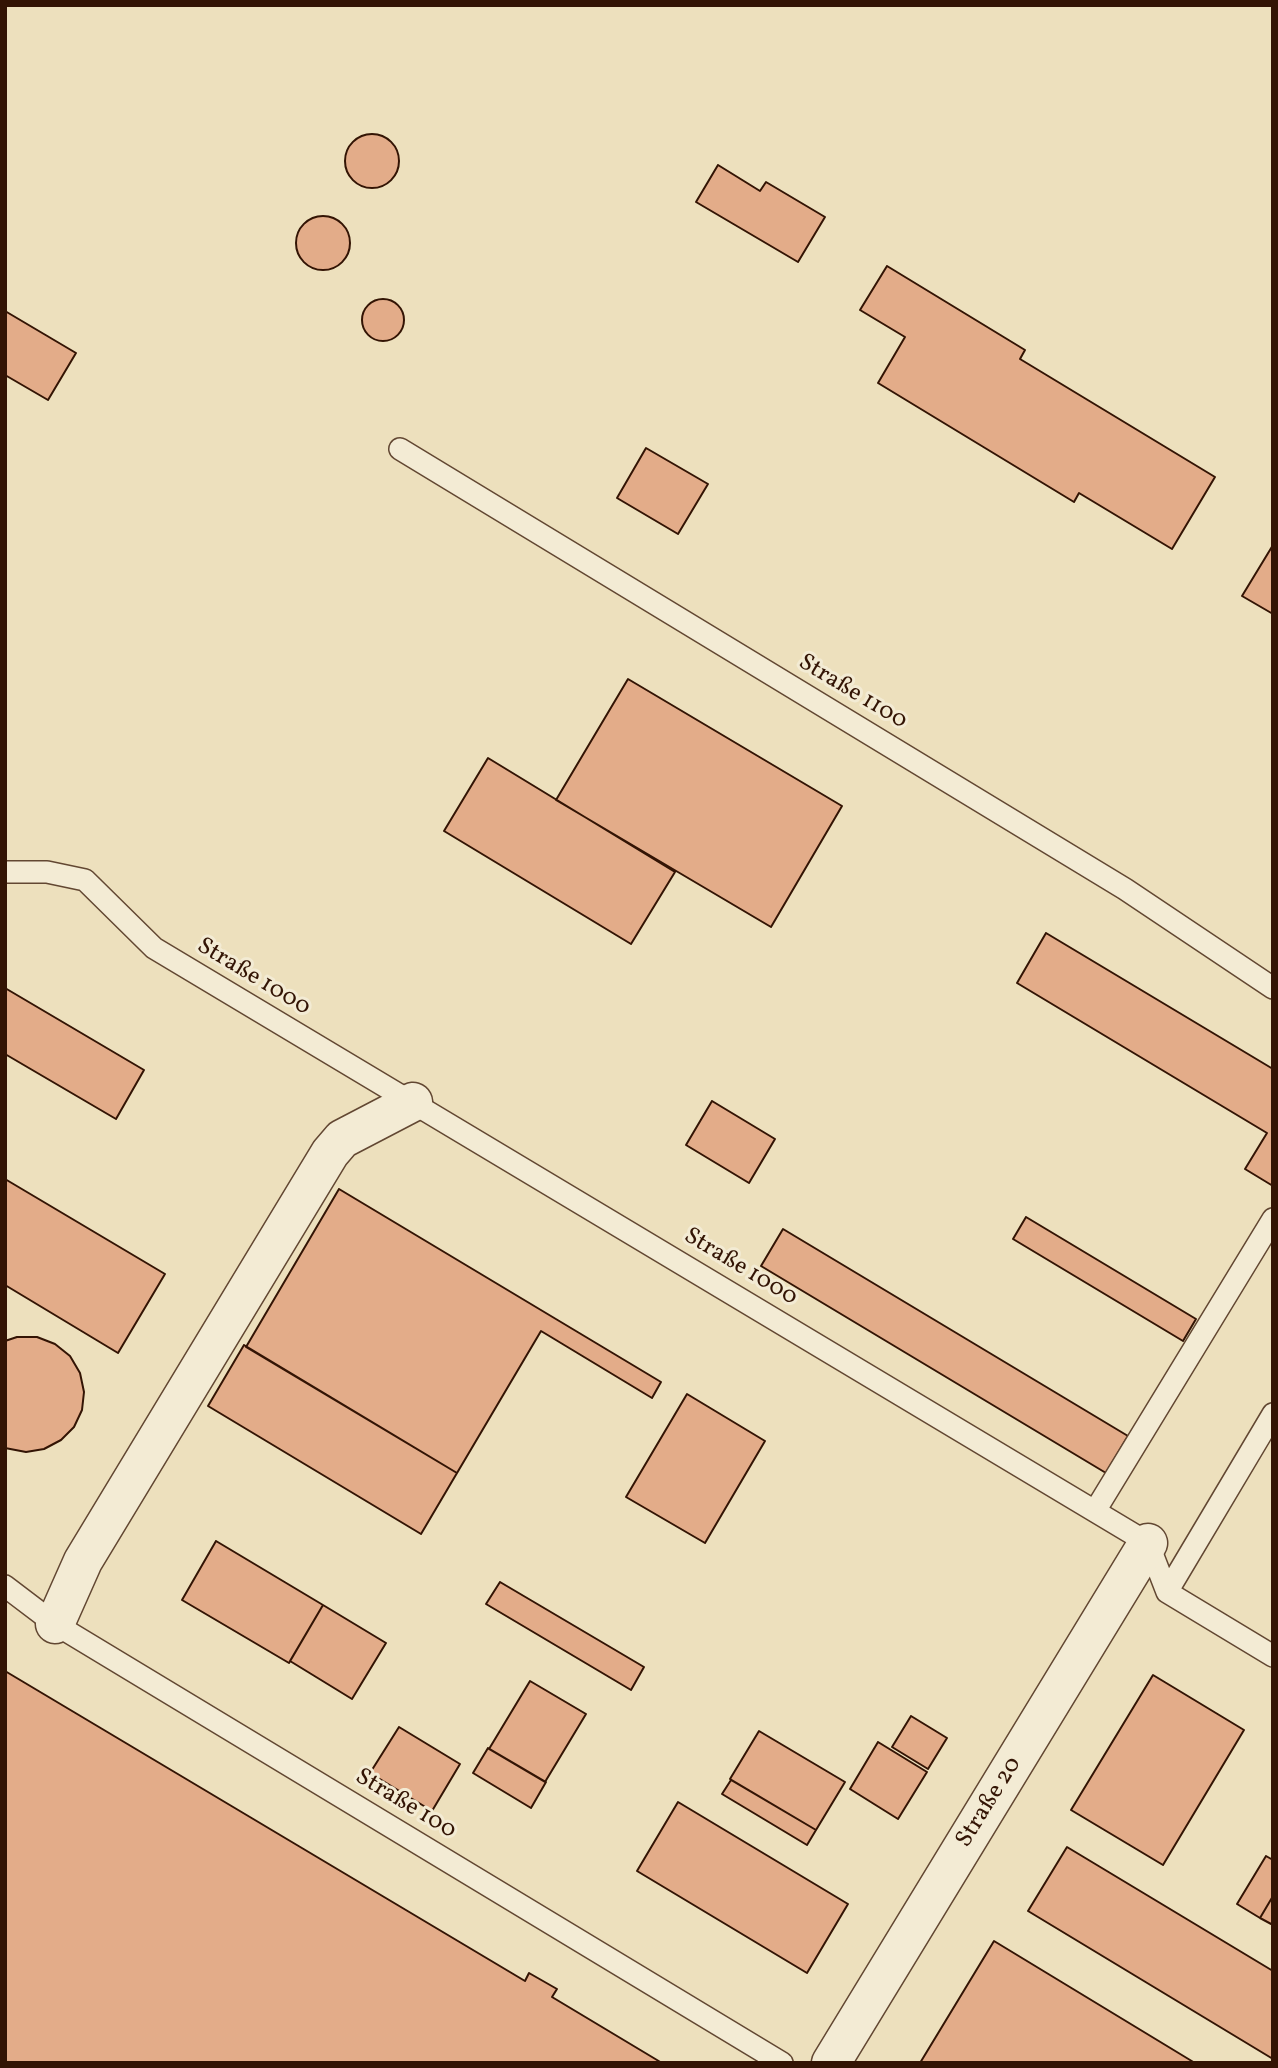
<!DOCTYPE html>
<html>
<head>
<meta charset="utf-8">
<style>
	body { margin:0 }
	#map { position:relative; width:1278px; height:2068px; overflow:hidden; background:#ede0bd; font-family:Vollkorn,serif }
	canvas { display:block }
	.frame { position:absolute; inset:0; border:7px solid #331404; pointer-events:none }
</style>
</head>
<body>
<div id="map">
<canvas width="1278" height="2068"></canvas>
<div class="frame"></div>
</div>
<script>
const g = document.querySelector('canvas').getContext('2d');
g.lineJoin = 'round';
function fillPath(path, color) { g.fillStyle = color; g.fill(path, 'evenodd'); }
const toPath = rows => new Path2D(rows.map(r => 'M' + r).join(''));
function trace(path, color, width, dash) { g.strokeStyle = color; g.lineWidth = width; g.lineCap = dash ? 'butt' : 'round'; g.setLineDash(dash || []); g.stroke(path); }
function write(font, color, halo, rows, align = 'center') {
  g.font = font + ' Vollkorn,serif'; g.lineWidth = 6; g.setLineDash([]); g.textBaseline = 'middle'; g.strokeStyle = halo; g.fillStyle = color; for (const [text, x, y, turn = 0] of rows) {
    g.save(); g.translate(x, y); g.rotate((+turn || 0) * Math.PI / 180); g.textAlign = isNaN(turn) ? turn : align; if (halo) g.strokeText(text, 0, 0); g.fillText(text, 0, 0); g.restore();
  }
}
const building = toPath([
	'345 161a27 27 0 1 1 54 0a27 27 0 1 1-54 0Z',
	[718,165,760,191,766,182,825,217,798,262,696,202,718,165],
	'296 243a27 27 0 1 1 54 0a27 27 0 1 1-54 0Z',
	[887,266,1025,350,1020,359,1215,477,1172,549,1079,493,1074,502,878,383,905,337,860,310,887,266],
	'362 320a21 21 0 1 1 42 0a21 21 0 1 1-42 0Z',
	[5,311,76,353,48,400,5,375,5,311],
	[646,448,708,484,678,534,617,498,646,448],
	[1273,545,1273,614,1242,596,1273,545],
	[628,679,842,806,771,927,556,800,628,679],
	[488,758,675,872,631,944,444,831,488,758],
	[1046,933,1273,1069,1273,1186,1245,1169,1267,1133,1017,983,1046,933],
	[5,988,144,1070,116,1119,5,1054,5,988],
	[712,1101,775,1139,749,1183,686,1145,712,1101],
	[5,1179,165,1274,118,1353,5,1285,5,1179],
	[339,1189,661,1382,652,1398,541,1331,457,1473,246,1347,339,1189],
	[1026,1217,1196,1319,1183,1341,1013,1239,1026,1217],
	[783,1229,1128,1436,1106,1473,761,1266,783,1229],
	[17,1337,37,1337,55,1344,70,1356,80,1373,84,1392,82,1410,74,1427,61,1440,44,1449,26,1452,5,1448,5,1341,17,1337],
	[244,1345,457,1473,421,1534,208,1406,244,1345],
	[687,1394,765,1441,705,1543,626,1497,687,1394],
	[216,1541,323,1605,289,1663,182,1600,216,1541],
	[500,1582,644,1667,631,1690,486,1604,500,1582],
	[323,1605,386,1643,352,1699,290,1661,323,1605],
	[5,1671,525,1981,529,1973,557,1989,552,1997,662,2063,5,2063,5,1671],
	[1153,1675,1244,1730,1163,1865,1071,1810,1153,1675],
	[530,1681,586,1714,545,1782,489,1749,530,1681],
	[911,1716,947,1738,928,1769,892,1747,911,1716],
	[399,1727,460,1764,432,1811,370,1773,399,1727],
	[759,1731,845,1782,816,1830,730,1779,759,1731],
	[878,1742,927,1772,898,1819,850,1789,878,1742],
	[488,1748,546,1782,531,1808,473,1773,488,1748],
	[731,1780,816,1830,807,1845,722,1794,731,1780],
	[678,1802,848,1904,807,1973,637,1871,678,1802],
	[1067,1847,1273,1971,1273,2059,1028,1911,1067,1847],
	[1266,1856,1273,1860,1273,1896,1260,1918,1237,1904,1266,1856],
	[1273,1896,1273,1925,1260,1918,1273,1896],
	[994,1941,1195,2063,920,2063,994,1941]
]);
const service = toPath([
	[400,449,1125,889,1273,988],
	[5,872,47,872,85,880,154,948,1148,1543,1167,1592,1273,1656],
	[1095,1511,1273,1219],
	[5,1586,55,1624,782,2063],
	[1167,1592,1273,1414]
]);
const minor = toPath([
	[55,1624,83,1561,330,1153,342,1139,413,1102],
	[831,2063,1148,1543]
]);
const streetNames = [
	["Straße 1100",852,693,31],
	["Straße 1000",253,978,31],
	["Straße 1000",740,1268,31],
	["Straße 20",990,1803,-58],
	["Straße 100",405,1805,31]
];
fillPath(building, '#e3ac89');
trace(building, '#331404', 2);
trace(service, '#624732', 24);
trace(minor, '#624732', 41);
trace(service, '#f3ebd4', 21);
trace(minor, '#f3ebd4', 38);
write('24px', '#331404', '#f3ebd4', streetNames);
</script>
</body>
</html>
